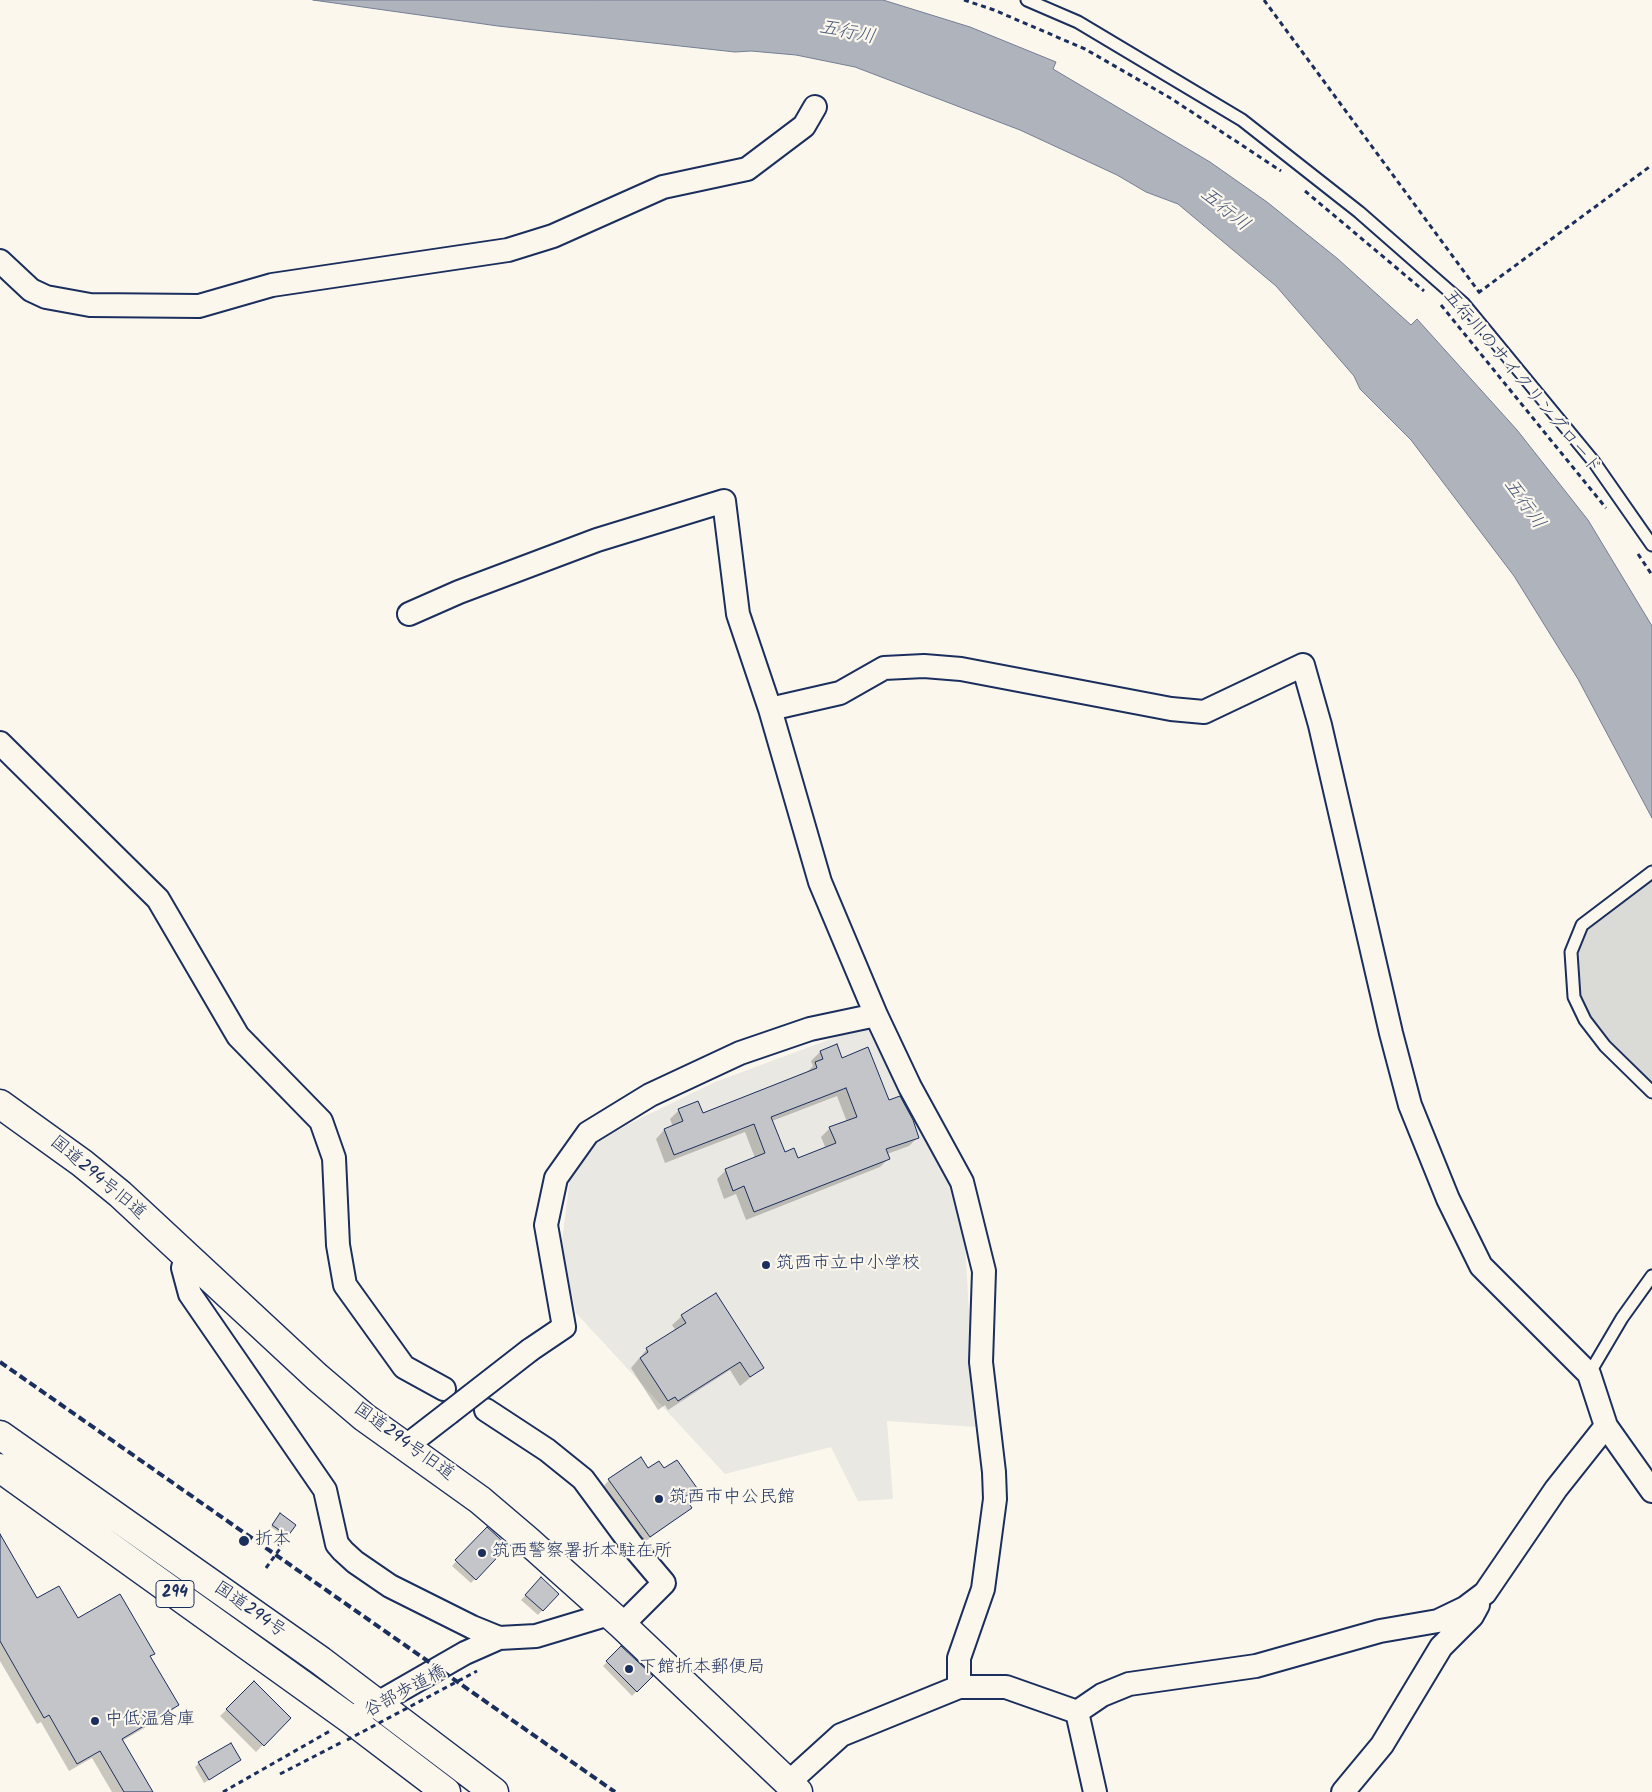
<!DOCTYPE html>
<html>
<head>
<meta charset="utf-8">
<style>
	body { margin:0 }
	canvas { display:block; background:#fbf7ec }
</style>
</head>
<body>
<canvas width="1652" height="1792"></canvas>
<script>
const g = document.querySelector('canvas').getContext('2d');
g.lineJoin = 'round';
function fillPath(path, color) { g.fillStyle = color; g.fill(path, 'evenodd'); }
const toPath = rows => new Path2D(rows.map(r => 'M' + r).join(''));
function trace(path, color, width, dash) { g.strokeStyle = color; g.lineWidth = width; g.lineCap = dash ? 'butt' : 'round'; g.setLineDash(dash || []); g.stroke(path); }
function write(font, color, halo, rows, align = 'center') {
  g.font = font + ' Kalam,"Klee One",sans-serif'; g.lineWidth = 4.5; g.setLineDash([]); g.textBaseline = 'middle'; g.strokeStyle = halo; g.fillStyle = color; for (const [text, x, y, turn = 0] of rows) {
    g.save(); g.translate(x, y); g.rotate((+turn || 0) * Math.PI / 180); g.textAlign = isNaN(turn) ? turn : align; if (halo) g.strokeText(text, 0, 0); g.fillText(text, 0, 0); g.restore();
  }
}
const built = toPath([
	[866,1026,895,1083,925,1131,954,1193,965,1245,976,1427,887,1421,893,1499,858,1501,831,1447,725,1474,576,1313,561,1248,570,1179,592,1146,627,1125,715,1082]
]);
const green = toPath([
	[1652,879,1652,1083,1640,1074,1592,1022,1579,996,1576,948,1590,927]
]);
const water = toPath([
	[313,0,883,0,970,27,1056,62,1053,69,1210,162,1267,202,1338,259,1411,325,1417,319,1517,430,1588,520,1652,626,1652,818,1578,679,1514,576,1411,440,1360,389,1354,376,1276,286,1178,204,1146,192,1117,175,1020,130,855,67,796,55,751,51,735,52,498,26,313,0]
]);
const shadow = toPath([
	[836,1046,841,1059,888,1102,918,1137,909,1146,887,1154,889,1158,880,1167,746,1220,736,1194,724,1199,717,1179,726,1170,755,1158,745,1132,665,1163,656,1139,664,1130,673,1127,670,1119,679,1110,702,1114,807,1072,813,1066,811,1061,820,1052],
	[837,1096,847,1122,830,1128,821,1137,826,1149,797,1160,784,1153,772,1121],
	[715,1295,762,1368,740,1386,730,1370,668,1410,665,1405,658,1410,631,1368,647,1349,676,1331,672,1325,682,1316],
	[648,1470,664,1470,695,1488,684,1498,691,1508,643,1543,603,1487,609,1480],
	[278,1517,294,1525,285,1537,271,1527],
	[487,1528,506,1546,471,1583,452,1566],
	[0,1537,37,1600,153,1654,150,1657,177,1705,170,1713,122,1741,151,1792,112,1792,92,1758,69,1771,41,1722,37,1724,0,1661],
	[541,1579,557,1594,538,1615,521,1600],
	[621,1648,651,1676,632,1696,603,1666],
	[254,1683,289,1718,256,1752,220,1716],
	[240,1760,204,1783,195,1767,199,1763]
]);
const building = toPath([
	[837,1044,842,1058,868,1047,889,1100,900,1096,913,1120,919,1138,886,1149,890,1159,754,1212,744,1186,733,1191,725,1169,765,1153,754,1124,674,1155,664,1129,683,1121,678,1109,698,1101,703,1113,817,1068,815,1062,823,1059,820,1051,837,1044],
	[846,1088,857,1117,829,1127,836,1143,798,1158,794,1148,785,1152,771,1117,846,1088],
	[716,1293,764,1368,750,1377,740,1362,678,1401,675,1397,668,1401,640,1358,648,1352,646,1348,686,1323,681,1315,716,1293],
	[641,1457,648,1468,659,1461,664,1468,677,1460,697,1488,685,1497,692,1508,650,1537,608,1479,641,1457],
	[280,1513,296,1525,288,1536,272,1525,280,1513],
	[487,1527,508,1546,476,1580,455,1560,487,1527],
	[0,1534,37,1598,59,1586,78,1618,120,1594,155,1654,150,1656,179,1705,122,1739,153,1792,124,1792,100,1751,77,1764,49,1715,44,1718,0,1641,0,1534],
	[541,1577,559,1594,543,1611,525,1595,541,1577],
	[621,1646,653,1676,637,1692,606,1661,621,1646],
	[254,1681,291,1718,264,1746,226,1709,254,1681],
	[231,1743,241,1760,209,1780,198,1762,231,1743]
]);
const path = toPath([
	[964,0,994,10,1085,49,1172,99,1281,171],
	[1264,0,1479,292],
	[1305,191,1424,291],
	[1478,293,1652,165],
	[1441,305,1606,508],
	[1638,554,1652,575],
	[266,1568,282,1546,278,1544],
	[280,1774,344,1741],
	[223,1792,330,1731]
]);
const service = toPath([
	[1027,0,1078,22,1242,120,1359,212,1464,304,1594,462,1652,545],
	[1652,872,1582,925,1571,952,1574,997,1585,1020,1605,1046,1652,1092],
	[1589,1374,1622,1318,1652,1276]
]);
const minor = toPath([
	[0,261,31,290,46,297,90,305,199,306,272,285,508,250,553,236,663,187,747,169,804,126,815,107],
	[409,614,459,592,597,540,724,501,738,614,770,709,820,882,876,1015,910,1087,962,1182,984,1271,981,1362,994,1472,995,1499,983,1589,959,1658,959,1687],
	[770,709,840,693,884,668,924,666,961,669,1171,709,1204,712,1303,665,1320,725,1391,1033,1410,1105,1448,1199,1481,1266,1589,1374,1606,1426,1652,1491],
	[0,743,158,899,238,1036,321,1121,334,1158,338,1245,345,1285,404,1367,444,1389],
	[186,1257,183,1268,190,1294,325,1490,337,1544,343,1551,355,1562,390,1586,472,1627,499,1638],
	[530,1350,564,1327,546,1225,556,1178,588,1133,650,1095,740,1053,810,1029,876,1015],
	[486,1410,547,1450,583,1479,631,1544,664,1583,622,1625],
	[405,1447,449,1413],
	[1077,1712,1102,1695,1129,1684,1256,1666,1380,1631,1438,1621,1465,1608,1485,1593,1556,1489,1606,1426],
	[1077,1712,1095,1792],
	[350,1719,465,1653,499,1638,536,1636,609,1614],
	[788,1783,841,1735,959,1687,1006,1687,1077,1712],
	[1343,1792,1382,1745,1441,1647,1472,1616,1478,1605]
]);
const tertiary = toPath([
	[0,1104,82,1163,120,1194,317,1377,364,1417,480,1500,527,1540,622,1625,798,1792]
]);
const trunk = toPath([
	[0,1435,321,1661,494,1792],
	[0,1468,350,1719,446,1792]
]);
const rail = toPath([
	[0,1362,615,1792]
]);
const pathBridge = toPath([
	[347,1740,477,1671]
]);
const minorBridge = toPath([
	[449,1413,530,1350]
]);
const markers = [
	[766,1265,5,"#1b2f5e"],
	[659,1499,5,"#1b2f5e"],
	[244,1541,6,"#1b2f5e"],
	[482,1553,5,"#1b2f5e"],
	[629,1669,5,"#1b2f5e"],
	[95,1721,5,"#1b2f5e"]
];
const shields = [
	[175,1594,38]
];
const shieldNames = [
	["294",175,1594]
];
const streetNames = [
	["五行川のサイクリングロード",1521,383,50],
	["国道294号旧道",97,1179,40],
	["国道294号旧道",403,1443,36],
	["国道294号",249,1611,35],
	["谷部歩道橋",406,1693,-28]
];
const poiNames = [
	["筑西市立中小学校",776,1265],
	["筑西市中公民館",669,1499],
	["折本",255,1541],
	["筑西警察署折本駐在所",492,1553],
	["下館折本郵便局",639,1669],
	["中低温倉庫",105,1721]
];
const waterNames = [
	["五行川",847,34,11],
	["五行川",1224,211,39],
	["五行川",1523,505,55]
];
fillPath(built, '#eae8e2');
fillPath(green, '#dadad7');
fillPath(water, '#afb3bb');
trace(water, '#747e96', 1);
fillPath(shadow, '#0003');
fillPath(building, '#c3c5c9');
trace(building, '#1b2f5e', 1);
trace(service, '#1b2f5e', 15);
trace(minor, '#1b2f5e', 26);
trace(tertiary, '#1b2f5e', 31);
trace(trunk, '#1b2f5e', 31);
trace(path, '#1b2f5e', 3, [5, 4]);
trace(service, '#fbf7ec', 11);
trace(minor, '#fbf7ec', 22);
trace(tertiary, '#fbf7ec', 28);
trace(trunk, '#fbf7ec', 28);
trace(rail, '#1b2f5e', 4, [8, 4]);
trace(minorBridge, '#1b2f5e', 26, []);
trace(pathBridge, '#1b2f5e', 3, [5, 4]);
trace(minorBridge, '#fbf7ec', 22);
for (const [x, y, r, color] of markers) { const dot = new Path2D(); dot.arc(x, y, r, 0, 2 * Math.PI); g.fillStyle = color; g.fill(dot); trace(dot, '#fbf7ec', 2); }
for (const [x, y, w] of shields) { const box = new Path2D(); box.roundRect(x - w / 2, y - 13.5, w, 27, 4); g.fillStyle = '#fbf7ec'; g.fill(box); trace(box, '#1b2f5e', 1); }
write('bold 16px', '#1b2f5e', null, shieldNames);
write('18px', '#1b2f5e', '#fbf7ec', streetNames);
write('18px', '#1b2f5e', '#fbf7ec', poiNames, 'left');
write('italic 19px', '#47577a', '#fbf7ec', waterNames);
</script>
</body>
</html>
